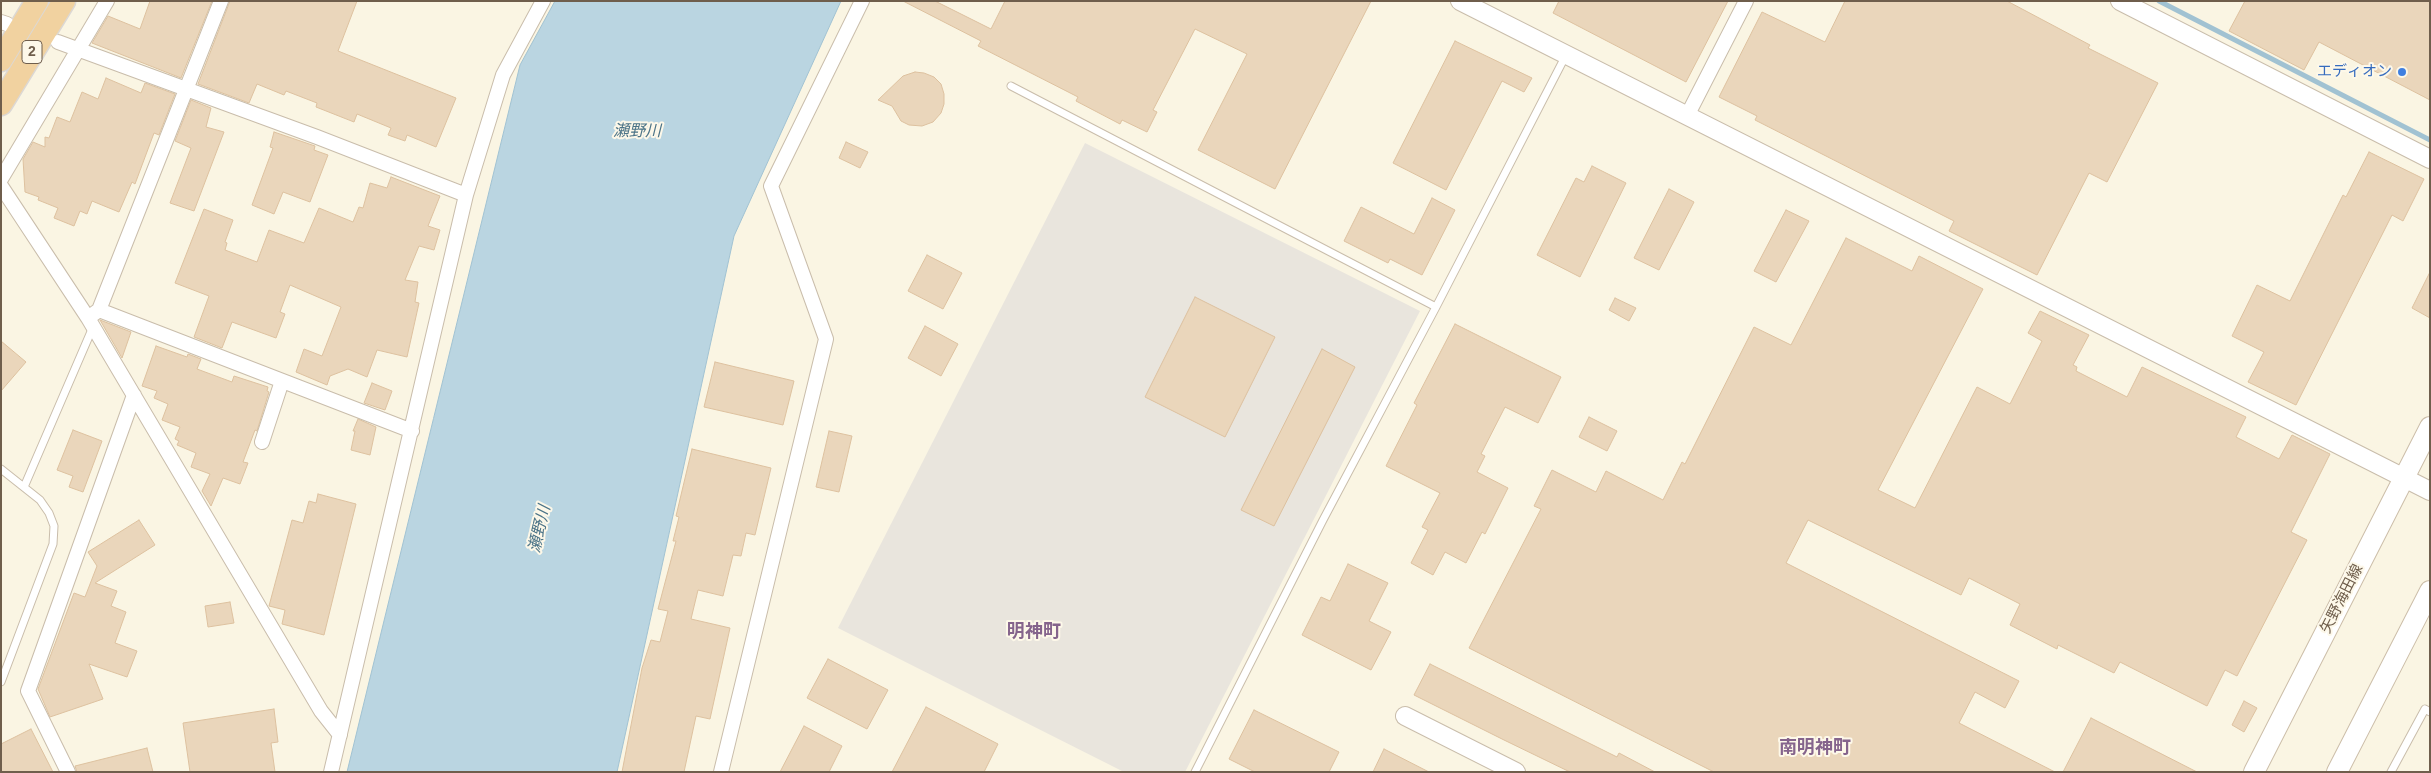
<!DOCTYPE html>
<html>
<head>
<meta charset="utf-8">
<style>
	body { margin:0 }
	#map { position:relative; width:2431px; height:773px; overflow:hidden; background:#faf5e3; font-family:Arial,sans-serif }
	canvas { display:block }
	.frame { position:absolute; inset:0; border:2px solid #6f5e4c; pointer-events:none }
</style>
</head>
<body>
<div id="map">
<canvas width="2431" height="773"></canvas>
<div class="frame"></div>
</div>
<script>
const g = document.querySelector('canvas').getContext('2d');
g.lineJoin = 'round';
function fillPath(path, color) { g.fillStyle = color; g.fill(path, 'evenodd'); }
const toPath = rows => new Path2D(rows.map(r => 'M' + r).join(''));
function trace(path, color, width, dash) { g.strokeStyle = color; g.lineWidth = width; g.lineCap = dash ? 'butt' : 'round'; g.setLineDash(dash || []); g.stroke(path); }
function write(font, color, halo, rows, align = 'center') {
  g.font = font + ' Arial,"Noto Sans JP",sans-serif'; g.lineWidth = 4; g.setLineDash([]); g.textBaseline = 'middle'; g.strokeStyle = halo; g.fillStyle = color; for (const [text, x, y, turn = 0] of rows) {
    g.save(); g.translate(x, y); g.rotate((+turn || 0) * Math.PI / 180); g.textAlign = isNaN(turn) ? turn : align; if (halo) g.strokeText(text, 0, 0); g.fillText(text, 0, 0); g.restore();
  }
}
const industrial = toPath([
	[1085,143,1420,311,1185,772,1124,772,838,628]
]);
const water = toPath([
	[555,1,841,1,734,236,617,772,347,772,520,65,555,1]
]);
const stream = toPath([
	[2159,1,2430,140]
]);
const building = toPath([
	[150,1,212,1,181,78,92,43,108,16,140,29,150,1],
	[230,1,357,1,338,51,456,98,436,147,407,135,405,141,388,135,391,128,357,114,354,122,316,107,317,103,286,91,284,95,257,84,249,103,198,84,230,1],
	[903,1,935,1,991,29,1005,1,1371,1,1275,189,1198,150,1247,54,1195,29,1153,110,1157,112,1147,132,1122,120,1120,124,1076,101,1078,97,978,46,981,41,903,1],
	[1559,1,1728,1,1686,82,1553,13,1559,1],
	[1845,1,2007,1,2090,45,2088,48,2158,83,2107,182,2089,173,2037,275,1949,231,1954,221,1755,120,1757,116,1719,97,1762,12,1825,42,1845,1],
	[2245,1,2430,1,2430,100,2319,42,2304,70,2229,31,2245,1],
	[1455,41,1532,78,1524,92,1502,81,1446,190,1393,163,1455,41],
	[915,72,924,73,934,77,941,84,944,94,944,104,941,113,933,122,922,126,909,125,901,121,892,106,878,100,903,76,915,72],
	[106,78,141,93,145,83,175,94,159,135,154,133,135,184,132,182,119,212,92,201,87,214,80,211,74,226,54,218,58,208,38,200,39,197,25,192,23,159,33,142,45,147,45,137,49,138,57,117,70,122,82,92,98,99,106,78],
	[191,100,211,108,206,127,224,132,194,211,170,203,191,148,175,141,191,100],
	[274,132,315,146,314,150,328,155,310,202,283,192,274,214,252,205,273,148,270,147,274,132],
	[846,142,868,152,860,168,839,158,846,142],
	[2369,152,2424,179,2403,221,2392,215,2296,405,2248,382,2264,352,2232,336,2257,285,2290,301,2343,195,2346,197,2369,152],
	[1592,166,1626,183,1580,277,1537,255,1576,178,1584,182,1592,166],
	[391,177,440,196,428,226,440,230,434,250,419,246,405,280,418,282,415,302,419,303,407,357,377,350,367,377,348,369,330,376,327,385,296,372,304,349,322,356,341,307,290,285,280,312,285,314,276,338,232,322,222,348,194,337,209,296,175,283,204,209,233,220,225,242,227,243,225,250,257,262,269,230,304,243,319,208,353,222,359,207,363,208,370,183,387,188,391,177],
	[1669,189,1694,202,1659,270,1634,258,1669,189],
	[1432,198,1455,210,1422,275,1390,259,1388,263,1344,241,1361,207,1414,234,1432,198],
	[1786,210,1809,221,1776,282,1754,271,1786,210],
	[1846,238,1912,271,1919,256,1983,289,1878,490,1915,508,1977,387,2010,404,2042,341,2028,333,2040,311,2089,335,2073,365,2077,367,2076,371,2127,397,2142,367,2246,417,2236,437,2279,459,2292,435,2330,454,2291,532,2307,540,2237,676,2225,670,2207,706,2120,662,2114,673,2058,645,2057,649,2010,625,2020,604,1969,578,1961,595,1808,520,1786,563,2019,681,2005,708,1975,692,1959,723,2055,772,1714,772,1469,648,1541,509,1534,506,1552,470,1596,492,1606,471,1663,500,1682,462,1685,464,1754,327,1791,345,1846,238],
	[927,255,962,273,943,309,908,291,927,255],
	[2430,272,2430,318,2412,308,2430,272],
	[1195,297,1275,337,1225,437,1145,397,1195,297],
	[1615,298,1636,308,1629,321,1609,310,1615,298],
	[100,320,131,332,122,358,100,320],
	[1455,324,1561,377,1538,423,1505,407,1481,454,1485,456,1477,472,1508,488,1485,534,1482,532,1466,563,1445,552,1433,575,1411,563,1428,530,1422,527,1440,493,1386,466,1417,405,1414,403,1455,324],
	[925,326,958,344,941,376,908,358,925,326],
	[1,341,26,362,1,391,1,341],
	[156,346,187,357,188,354,201,359,197,369,232,382,234,376,268,387,267,391,269,392,257,431,255,430,243,462,248,463,240,484,223,478,211,506,202,491,210,474,191,467,196,453,177,445,179,441,175,439,180,427,162,420,168,404,154,398,157,391,142,386,156,346],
	[1322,349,1355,367,1274,526,1241,510,1322,349],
	[715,362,794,381,783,425,704,407,715,362],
	[372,383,392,391,385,410,364,403,372,383],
	[1589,417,1617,431,1607,451,1579,437,1589,417],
	[358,419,376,427,370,455,351,450,355,431,353,431,358,419],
	[73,430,102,441,83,492,69,487,73,476,57,470,73,430],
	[829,431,852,436,839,492,816,487,829,431],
	[692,449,771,468,755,535,746,533,741,556,733,555,723,596,698,590,691,619,730,628,710,719,696,716,684,772,622,772,642,668,651,640,660,642,668,611,658,609,676,541,673,541,679,517,676,516,692,449],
	[318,494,356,504,324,635,282,624,285,610,269,606,292,520,303,523,309,501,316,503,318,494],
	[139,520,155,545,95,583,117,591,111,606,126,612,115,643,137,651,127,677,89,664,103,699,50,717,38,689,74,593,85,597,97,566,88,552,139,520],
	[1348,564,1388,583,1369,621,1391,632,1371,670,1302,635,1321,597,1330,601,1348,564],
	[230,602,234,623,208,627,205,606,230,602],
	[828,659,888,690,867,729,807,698,828,659],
	[1430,664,1617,757,1619,753,1655,772,1570,772,1504,740,1414,695,1430,664],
	[2244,701,2257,708,2244,732,2232,725,2244,701],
	[926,707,998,744,984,772,892,772,926,707],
	[274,709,278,742,271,743,275,772,190,772,183,723,274,709],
	[1254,710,1339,752,1329,772,1255,772,1229,759,1254,710],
	[2091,718,2197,772,2063,772,2091,718],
	[804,726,842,746,829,772,780,772,804,726],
	[31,729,53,772,1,772,1,744,31,729],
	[147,748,153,772,77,772,75,766,147,748],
	[1384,749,1429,772,1373,772,1384,749]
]);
const service = toPath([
	[1011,86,1436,307],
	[1,469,40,500,49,513,54,526,53,544,1,682],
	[24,487,93,327],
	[1195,772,1323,520,1436,307,1566,55],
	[2391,772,2425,709,2430,712]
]);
const minor = toPath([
	[1,22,7,24],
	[58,42,317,137,466,195],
	[1687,116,1746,1],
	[1,179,107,1],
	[1,186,88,318,321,711,340,735],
	[99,310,412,431],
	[88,318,99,310,221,1],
	[262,442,282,381],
	[68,772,28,691,134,395],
	[331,772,466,195,503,75,543,1],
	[721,772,826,339,771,186,862,1]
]);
const tertiary = toPath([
	[1460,1,2430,491],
	[2120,1,2430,159],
	[1405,716,1516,772]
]);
const secondary = toPath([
	[2254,772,2430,427],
	[2337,772,2430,591]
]);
const trunk = toPath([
	[1,60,37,1],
	[1,104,64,1]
]);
const markers = [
	[2402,72,5,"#3f7fe0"]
];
const shields = [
	[32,52,20]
];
const shieldNames = [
	["2",32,52]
];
const shopNames = [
	["エディオン",2392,72]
];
const streetNames = [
	["矢野海田線",2342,599,-63]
];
const waterNames = [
	["瀬野川",637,132],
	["瀬野川",540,529,-77]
];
const quarterNames = [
	["明神町",1034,632],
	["南明神町",1815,748]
];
fillPath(industrial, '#e9e5dd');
fillPath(water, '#bad5e1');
trace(water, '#a1c2d2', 1);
trace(stream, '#a1c2d2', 5);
fillPath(building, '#ead6bb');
trace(building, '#ddc19f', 1);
trace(service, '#c9bdab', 9);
trace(minor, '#c9bdab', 16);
trace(tertiary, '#c9bdab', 20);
trace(secondary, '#ccbea9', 22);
trace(trunk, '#dcd8d4', 25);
trace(service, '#fff', 7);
trace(minor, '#fff', 14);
trace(tertiary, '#fff', 18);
trace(secondary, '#fff', 20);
trace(trunk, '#f1d2a0', 22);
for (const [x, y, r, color] of markers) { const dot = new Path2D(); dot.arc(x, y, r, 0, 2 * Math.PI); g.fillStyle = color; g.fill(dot); trace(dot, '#fdf8e9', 2); }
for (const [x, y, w] of shields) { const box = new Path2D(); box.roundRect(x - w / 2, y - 11.5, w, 23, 4); g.fillStyle = '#fdf8e9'; g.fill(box); trace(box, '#6f5e4c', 1); }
write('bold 14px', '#6f5e4c', null, shieldNames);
write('15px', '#366cbe', '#fdf8e9', shopNames, 'right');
write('15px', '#6f5e4c', '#fdf8e9', streetNames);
write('italic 16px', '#4b7387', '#fdf8e9', waterNames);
write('bold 18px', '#85648c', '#fdf8e9', quarterNames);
</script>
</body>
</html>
